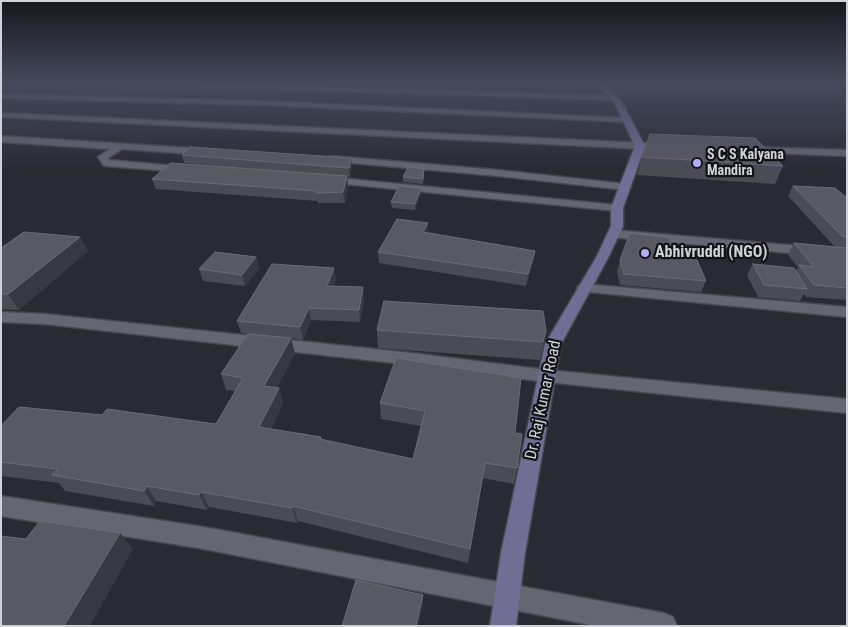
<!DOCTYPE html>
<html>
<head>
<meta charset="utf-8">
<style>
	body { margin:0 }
	#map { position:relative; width:848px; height:627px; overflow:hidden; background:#2a2a34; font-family:"Roboto Condensed",sans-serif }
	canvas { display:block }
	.frame { position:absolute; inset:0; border:2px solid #d1d1d8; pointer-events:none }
</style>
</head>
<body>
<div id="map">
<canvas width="848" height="627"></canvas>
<div class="frame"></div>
</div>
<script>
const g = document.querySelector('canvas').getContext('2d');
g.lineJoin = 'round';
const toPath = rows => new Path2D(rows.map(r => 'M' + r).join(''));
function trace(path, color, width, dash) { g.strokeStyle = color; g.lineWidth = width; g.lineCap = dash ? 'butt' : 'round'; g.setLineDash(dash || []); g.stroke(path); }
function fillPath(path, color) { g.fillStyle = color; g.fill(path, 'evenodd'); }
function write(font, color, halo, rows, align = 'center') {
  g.font = font + ' "Roboto Condensed",sans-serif'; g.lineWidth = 4.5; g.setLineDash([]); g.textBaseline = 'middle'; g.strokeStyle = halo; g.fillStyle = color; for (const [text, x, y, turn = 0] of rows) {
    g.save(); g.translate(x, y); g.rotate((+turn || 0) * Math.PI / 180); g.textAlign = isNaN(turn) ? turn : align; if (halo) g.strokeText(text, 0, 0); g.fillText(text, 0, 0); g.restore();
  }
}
const street = toPath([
	[129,83,211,83,615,96,619,98,615,100,132,85,129,83],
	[1,94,264,101,627,118,631,120,627,122,264,105,1,98,1,94],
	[1,113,666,144,671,147,666,150,1,117,1,113],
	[1,136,207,149,212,152,207,155,122,149,108,158,109,160,188,167,190,169,185,172,106,166,103,165,98,157,110,149,1,142,1,136],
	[749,147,847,150,847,156,746,152,744,150,749,147],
	[332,156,498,170,626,184,631,187,626,190,498,176,329,161,329,157,332,156],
	[328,177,617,205,623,208,617,211,324,182,324,178,328,177],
	[613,230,847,250,847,258,609,237,607,234,609,231,613,230],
	[584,284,847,307,847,317,579,291,577,288,579,285,584,284],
	[1,312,45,314,412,353,547,370,847,399,847,413,547,382,412,365,45,324,1,322,1,312],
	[1,496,204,527,664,613,673,617,677,626,596,626,204,549,1,516,1,496]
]);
const secondary = toPath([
	[597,83,604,83,621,101,645,146,623,208,623,226,609,256,561,344,525,553,516,626,490,626,501,553,545,344,597,256,611,226,611,208,635,146,615,104,597,83]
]);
const wall = toPath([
	[182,155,352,166,350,177,347,176,348,186,345,203,318,203,318,201,156,189,152,179,266,170,184,163],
	[642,157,783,166,775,184,637,175],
	[424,174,423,184,403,182,403,177],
	[793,186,847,198,847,300,806,297,804,294,800,301,758,297,747,275,753,264,796,271,798,267,788,255,794,243,835,247,788,196],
	[421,188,421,193,415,210,392,208,391,202],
	[428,223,428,233,535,251,533,262,526,286,379,263,378,252],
	[80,237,88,251,19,310,1,309,1,248],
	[256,257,259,269,245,286,203,281,199,269],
	[669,258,706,281,701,292,620,285,617,272,620,260],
	[336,280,333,287,363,287,364,299,360,322,311,320,303,340,291,338,295,354,277,387,283,403,271,429,321,437,322,440,413,459,421,426,381,419,380,403,396,358,515,433,517,468,514,484,483,478,468,563,298,521,297,523,209,507,207,510,156,501,154,506,65,491,59,483,1,476,1,426,102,415,216,424,235,391,226,390,221,374,248,334,241,333,237,321],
	[377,330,546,331,540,360,378,348]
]);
const shadedWall = toPath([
	[351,158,352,166,350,177,349,168],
	[347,176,348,186,345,203,343,192],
	[421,188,421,193,415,210,415,204],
	[428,223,428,234,423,232],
	[80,237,88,251,19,310,8,294],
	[535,251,533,262,526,286,528,274],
	[256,257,259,269,245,286,242,275],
	[334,268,336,280,329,298,327,286],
	[363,287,364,299,360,322,359,310],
	[309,308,311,320,303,340,300,327],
	[291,338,295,354,269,402,264,386],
	[279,388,283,403,264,443,259,427],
	[485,463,483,478,468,563,470,549],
	[147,486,156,501,154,506,144,491],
	[201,492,209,507,207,510,199,495],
	[293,506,298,521,297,523,292,508],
	[120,533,133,549,90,626,64,626],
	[423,595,423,606,418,626,416,626]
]);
const building = toPath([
	[650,134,755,138,783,166,642,157,650,134],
	[190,147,351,158,349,168,182,155,190,147],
	[171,163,347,176,343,192,316,193,317,191,152,179,171,163],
	[408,167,424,169,423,179,403,177,408,167],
	[399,186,421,188,415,204,391,202,399,186],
	[793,186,835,188,847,198,847,237,842,236,793,186],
	[397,219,428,223,423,232,535,251,528,274,378,252,397,219],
	[24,232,80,237,8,294,1,294,1,248,24,232],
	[630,233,671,238,669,258,697,260,706,281,624,274,620,260,630,233],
	[794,243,847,248,847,288,814,285,799,265,814,267,794,243],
	[215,252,256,257,242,275,199,269,215,252],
	[272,264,334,268,327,286,363,287,359,310,309,308,300,327,237,321,272,264],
	[753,264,794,268,807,289,764,285,753,264],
	[384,301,543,311,546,331,543,342,377,330,384,301],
	[248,334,291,338,264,386,279,388,259,427,321,437,320,439,413,459,425,411,380,403,396,358,521,378,515,433,522,434,517,468,485,463,470,549,293,506,292,508,201,492,199,495,147,486,144,491,52,475,58,469,1,462,1,426,19,407,102,415,107,409,216,424,243,378,221,374,248,334],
	[40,521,120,533,64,626,1,626,1,536,26,539,40,521],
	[356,580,423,595,416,626,342,626,356,580]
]);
const markers = [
	[697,163,5,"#b2adf9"],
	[645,253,5,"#b2adf9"]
];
const farPoinames = [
	["S C S Kalyana",707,155],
	["Mandira",707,171]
];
const poiNames = [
	["Abhivruddi (NGO)",655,253]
];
const streetNames = [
	["Dr. Raj Kumar Road",544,400,-78]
];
trace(street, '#474751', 3);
trace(secondary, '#474751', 3);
fillPath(street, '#666572');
fillPath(secondary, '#716d95');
fillPath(wall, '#4b4b56');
fillPath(shadedWall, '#383842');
fillPath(building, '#595964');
trace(building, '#6c6c76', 1);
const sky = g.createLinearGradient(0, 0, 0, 171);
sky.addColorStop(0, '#17171d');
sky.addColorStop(0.49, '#444a5c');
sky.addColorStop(1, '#444a5c00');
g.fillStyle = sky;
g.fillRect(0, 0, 848, 171);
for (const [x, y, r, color] of markers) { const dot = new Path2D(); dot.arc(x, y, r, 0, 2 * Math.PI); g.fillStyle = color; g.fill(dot); trace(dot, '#131317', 2); }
write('bold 14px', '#d1d1d8', '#131317', farPoinames, 'left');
write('bold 16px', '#d1d1d8', '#131317', poiNames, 'left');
write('16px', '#d1d1d8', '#131317', streetNames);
</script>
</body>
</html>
